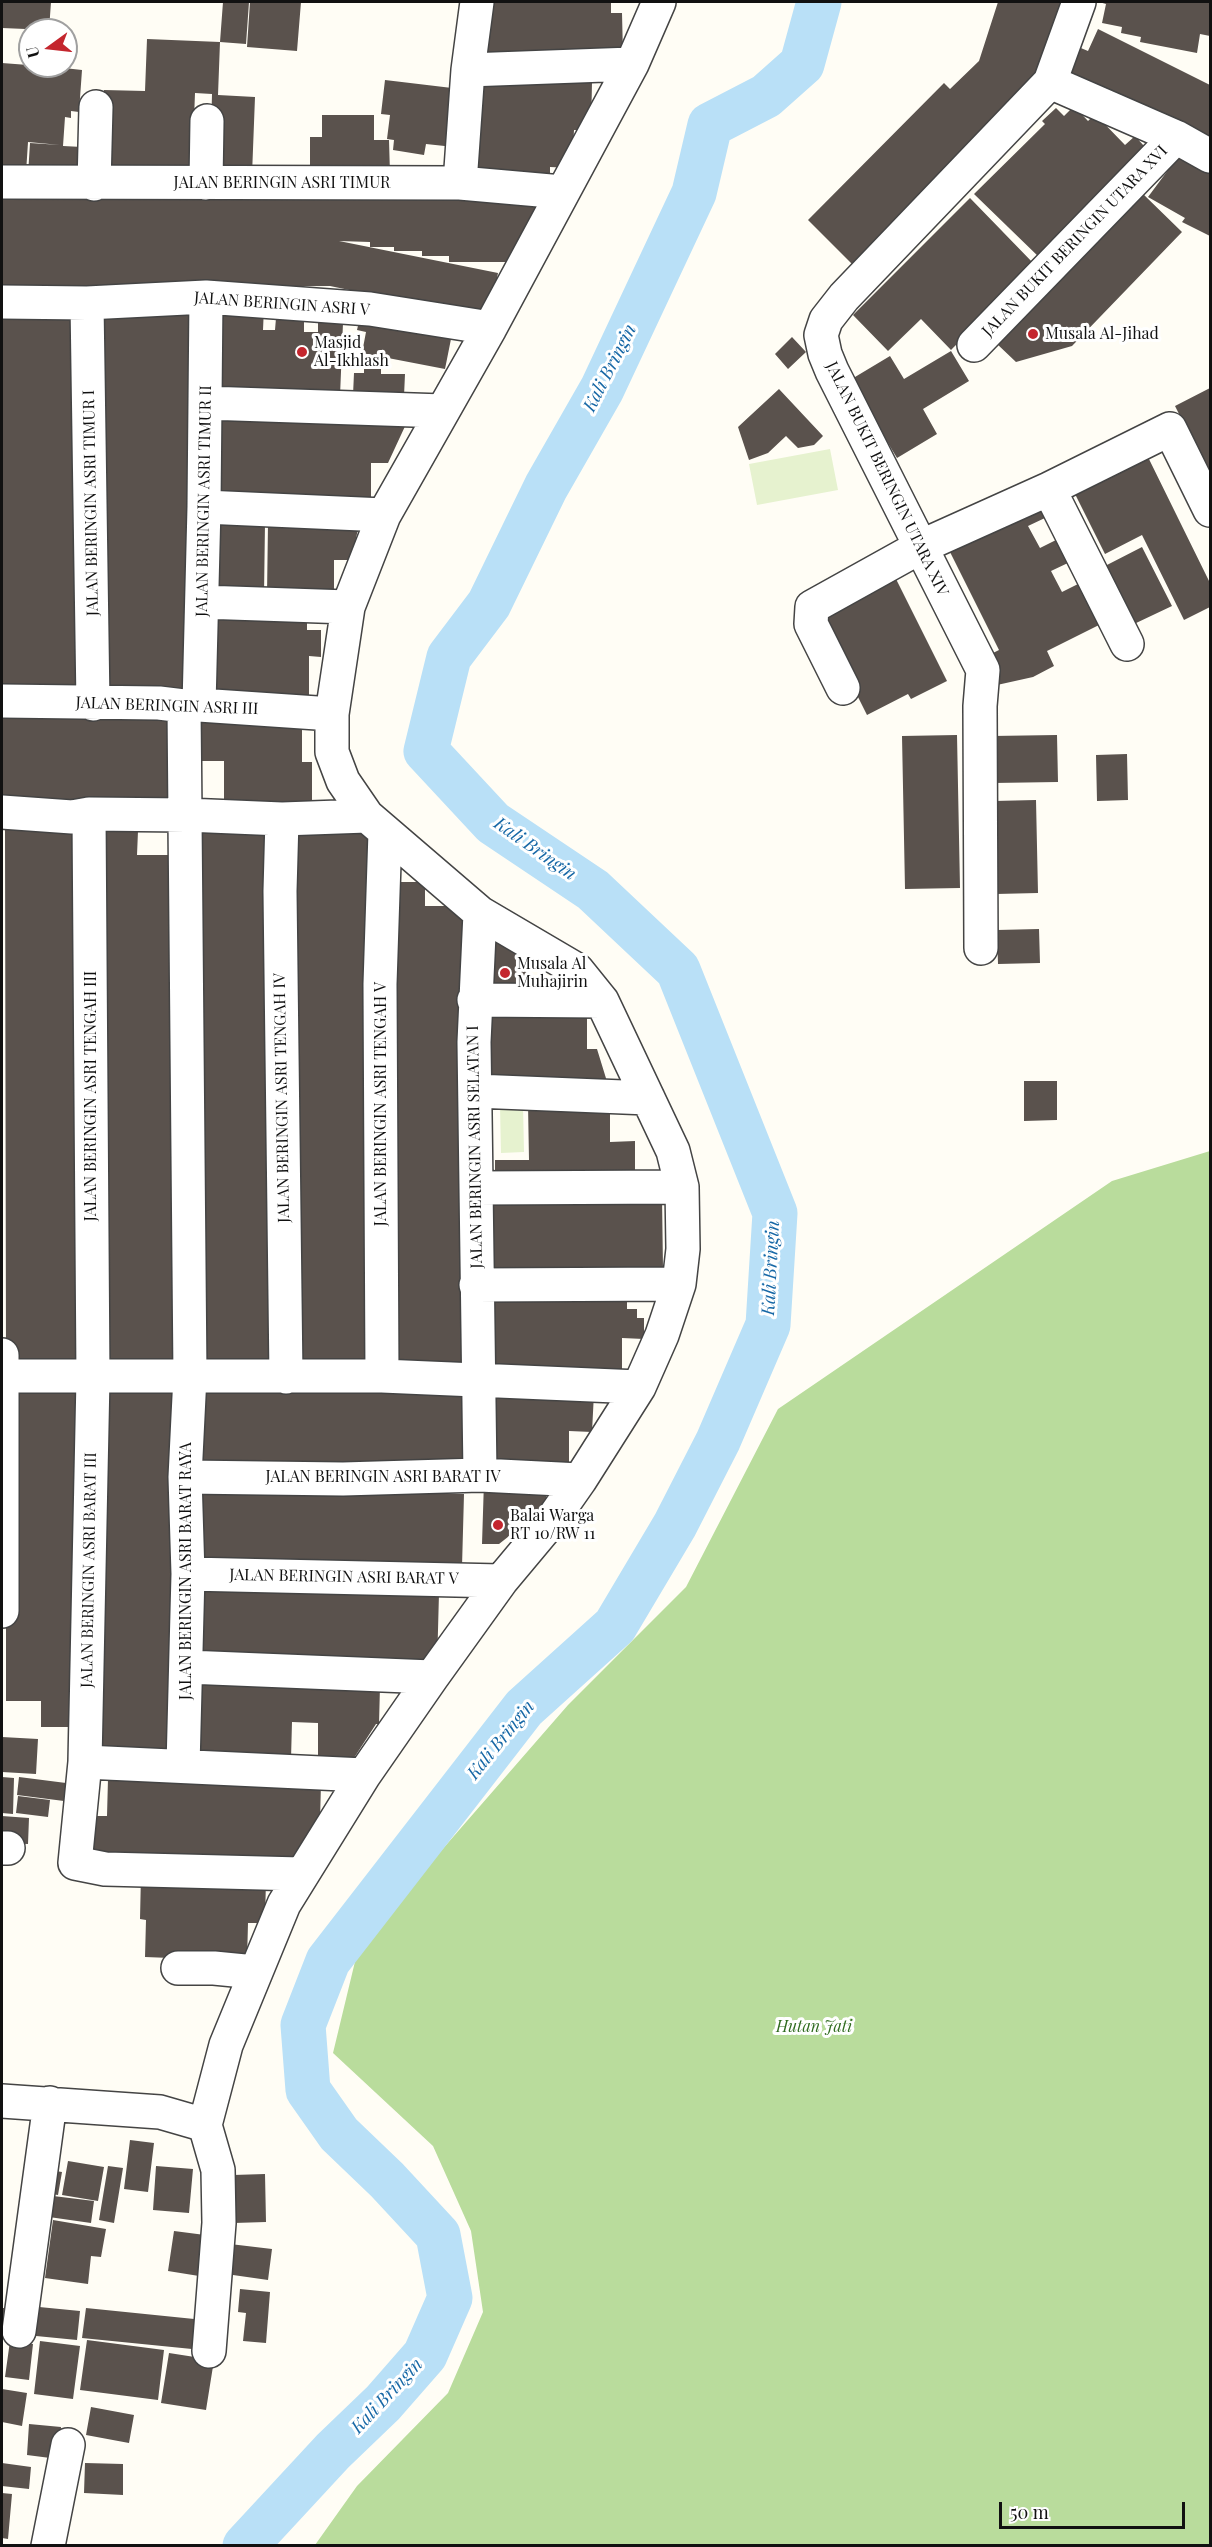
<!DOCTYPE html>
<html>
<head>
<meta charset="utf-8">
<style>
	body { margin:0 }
	#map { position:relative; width:1212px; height:2547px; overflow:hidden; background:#fffdf5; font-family:"Playfair Display",serif }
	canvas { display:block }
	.frame { position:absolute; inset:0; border:3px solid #111; pointer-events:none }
	.north { position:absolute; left:18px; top:18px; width:60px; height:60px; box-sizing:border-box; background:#fff; border:2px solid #a0a0a0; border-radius:50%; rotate:255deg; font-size:16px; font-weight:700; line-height:24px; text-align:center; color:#111 }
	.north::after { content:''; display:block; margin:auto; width:21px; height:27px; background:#c4262e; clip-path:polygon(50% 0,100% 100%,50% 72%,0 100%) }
	.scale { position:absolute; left:999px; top:2502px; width:186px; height:27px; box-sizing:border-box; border:3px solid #111; border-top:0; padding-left:8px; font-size:18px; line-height:21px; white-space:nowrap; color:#111; -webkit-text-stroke:4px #fff; paint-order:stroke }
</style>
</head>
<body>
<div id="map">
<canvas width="1212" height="2547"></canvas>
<div class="frame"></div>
<div class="north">U</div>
<div class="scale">50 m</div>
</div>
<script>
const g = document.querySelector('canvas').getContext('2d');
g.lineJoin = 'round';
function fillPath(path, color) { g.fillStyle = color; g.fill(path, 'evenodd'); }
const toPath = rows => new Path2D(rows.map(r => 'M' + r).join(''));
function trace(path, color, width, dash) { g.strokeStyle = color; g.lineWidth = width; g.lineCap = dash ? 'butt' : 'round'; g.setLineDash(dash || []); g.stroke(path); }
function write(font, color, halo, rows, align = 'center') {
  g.font = font + ' "Playfair Display",serif'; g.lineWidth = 6; g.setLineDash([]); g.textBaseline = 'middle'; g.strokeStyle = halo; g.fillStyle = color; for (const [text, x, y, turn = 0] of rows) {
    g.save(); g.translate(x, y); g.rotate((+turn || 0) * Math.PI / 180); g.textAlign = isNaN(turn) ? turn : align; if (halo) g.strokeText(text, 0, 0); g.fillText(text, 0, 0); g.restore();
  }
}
const forest = toPath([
	[1210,1151,1210,2545,315,2545,357,2486,448,2393,483,2312,471,2231,433,2146,333,2053,359,1945,568,1705,686,1587,778,1409,1112,1181]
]);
const pitch = toPath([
	[830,449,838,490,757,505,749,464],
	[523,1104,524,1152,501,1153,500,1105]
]);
const river = toPath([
	[245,2546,333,2451,383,2403,425,2355,450,2298,438,2235,387,2180,339,2134,308,2090,303,2025,328,1961,524,1708,615,1626,675,1525,718,1441,768,1325,775,1213,678,970,593,890,493,823,426,751,449,657,489,604,546,487,602,389,694,193,710,125,766,96,802,64,819,2]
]);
const building = toPath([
	[2,2,51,2,49,30,2,28],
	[223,2,249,2,246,44,220,42],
	[250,2,301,2,297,51,247,47],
	[482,2,611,2,611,13,622,13,623,55,483,57],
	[998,2,1061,2,1034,85,854,266,808,220,944,83,950,89,979,61],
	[1099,2,1210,2,1210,36,1200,34,1197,53,1140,42,1141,37,1121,33,1122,27,1102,23,1106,4],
	[1098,29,1210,85,1210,148,1064,70,1076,46,1088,51],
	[147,39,220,42,218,95,255,97,252,175,210,173,212,94,195,93,192,172,102,168,104,90,145,91],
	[28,56,30,66,64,66,64,68,82,70,79,112,71,111,71,118,65,117,63,146,82,147,80,179,28,175,30,143,60,145,28,142,26,173,2,171,2,63,28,65],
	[476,79,592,82,591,131,574,130,572,168,550,167,550,175,468,172],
	[385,80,452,88,454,147,426,144,424,155,393,150,394,140,387,139,390,115,381,114],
	[1074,106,1088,121,1095,114,1125,145,1135,136,1144,146,1135,155,1141,161,1042,260,974,194,1045,124,1042,121,1056,108,1064,116],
	[322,115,374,115,374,140,389,140,390,174,310,174,310,137,322,137],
	[1180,154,1210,169,1210,236,1182,222,1185,218,1148,197],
	[1141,192,1182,232,1072,346,1016,362,996,343],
	[2,196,537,199,537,232,518,262,449,262,449,256,422,256,422,251,394,251,394,247,370,247,370,242,339,241,498,273,489,319,330,286,2,288],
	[970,198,1035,265,951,350,921,319,888,351,853,315],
	[101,304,189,305,189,694,101,691],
	[217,305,264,307,263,330,275,330,276,318,304,318,304,332,318,332,318,322,343,323,340,396,214,389],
	[2,308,80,309,76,695,2,694],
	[360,317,452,334,445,369,362,353,366,332,357,330],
	[792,337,806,352,788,369,775,354],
	[951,351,969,381,923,409,937,434,897,458,850,380,890,356,904,379],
	[364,369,381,369,381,374,405,374,404,396,353,395,354,373,364,373],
	[1210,388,1210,476,1175,406],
	[779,389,823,436,814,445,798,448,786,436,768,453,749,460,738,427],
	[217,416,407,422,388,463,371,463,371,500,215,497],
	[1145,451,1210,583,1210,607,1184,620,1142,535,1105,554,1072,488],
	[1037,496,1047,517,1028,526,1040,548,1058,539,1070,562,1051,571,1062,592,1080,583,1101,624,1047,651,1054,666,1033,677,997,685,983,658,999,650,945,542],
	[212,523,265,523,264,595,212,595],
	[268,523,359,525,351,560,334,560,334,596,267,595],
	[1142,547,1172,606,1134,624,1105,566],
	[893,573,947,681,911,699,908,694,867,715,818,617],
	[212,619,307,620,307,630,321,630,321,657,309,656,309,697,212,696],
	[2,715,173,715,173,804,2,804],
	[196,717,302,719,302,762,312,762,312,807,224,807,224,761,195,761],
	[957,735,960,888,905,889,902,736],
	[1057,735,1058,782,993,783,992,736],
	[1127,754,1128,800,1097,801,1096,755],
	[1036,800,1038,893,996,894,994,801],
	[5,828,78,828,79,1360,6,1360],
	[199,829,272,829,273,1361,200,1361],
	[102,831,138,831,137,855,176,855,176,1363,103,1363],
	[294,831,367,832,368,1369,294,1363],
	[390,882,425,882,425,906,463,906,463,1366,391,1366],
	[1039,929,1040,963,998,964,997,930],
	[487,937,528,958,524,993,481,987],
	[485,1007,587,1008,587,1049,597,1049,609,1088,485,1087],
	[1024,1081,1057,1081,1057,1120,1024,1121],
	[528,1104,610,1104,610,1142,635,1141,635,1180,495,1181,495,1160,529,1160],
	[662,1197,663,1269,486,1276,484,1199],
	[485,1295,627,1296,627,1309,637,1309,637,1318,644,1318,644,1339,622,1338,622,1378,484,1377],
	[6,1381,79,1381,79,1727,41,1727,41,1701,6,1701],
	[100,1381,173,1381,176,1758,96,1758],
	[197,1388,471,1391,470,1464,197,1461],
	[490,1391,594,1393,592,1432,569,1431,569,1468,488,1466],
	[484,1481,547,1483,546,1501,528,1518,514,1518,513,1533,499,1544,482,1544],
	[193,1484,464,1494,462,1567,190,1557],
	[193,1586,439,1593,437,1667,191,1659],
	[193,1681,380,1686,379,1724,376,1724,352,1761,318,1760,318,1723,292,1722,291,1759,191,1757],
	[2,1737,38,1739,36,1774,2,1772],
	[2,1777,14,1778,13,1814,2,1813],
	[19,1777,66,1783,64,1801,17,1795],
	[108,1779,321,1783,320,1821,299,1866,84,1862,85,1816,107,1816],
	[18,1796,50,1800,48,1817,16,1813],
	[2,1816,29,1818,28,1844,2,1843],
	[141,1874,266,1878,265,1923,248,1923,247,1961,145,1957,146,1920,140,1919],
	[130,2140,154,2143,148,2192,124,2189],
	[68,2161,104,2167,98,2201,62,2195],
	[108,2166,123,2168,114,2223,99,2220],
	[156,2166,193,2169,189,2213,153,2210],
	[49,2170,62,2172,58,2195,45,2193],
	[265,2174,266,2222,234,2223,233,2175],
	[45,2195,94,2201,91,2223,42,2216],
	[53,2220,106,2229,101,2257,91,2256,88,2284,45,2278],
	[174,2231,205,2235,199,2276,168,2271],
	[230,2244,272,2249,268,2280,226,2274],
	[240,2289,270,2292,266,2343,243,2341,246,2313,238,2312],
	[29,2306,80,2311,77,2340,26,2335],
	[2,2308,7,2308,4,2335,2,2335],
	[86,2308,204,2320,202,2350,82,2338],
	[87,2340,164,2350,158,2400,80,2390],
	[10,2341,33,2344,29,2380,5,2377],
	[40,2341,80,2346,73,2399,34,2394],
	[169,2353,214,2360,206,2410,161,2403],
	[2,2389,27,2393,22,2426,2,2422],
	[91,2407,134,2415,129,2443,86,2435],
	[29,2424,61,2427,58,2459,27,2455],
	[2,2463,31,2467,29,2489,2,2486],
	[85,2463,123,2464,123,2495,84,2493],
	[2,2493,12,2494,8,2539,2,2538]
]);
const minor = toPath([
	[468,70,632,64],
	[1050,82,1176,137,1210,156],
	[2,182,460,183,562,192],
	[206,183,207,121],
	[460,183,468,70,477,2],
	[94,184,96,107],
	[2,302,87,303,206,297,370,309,490,328],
	[87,303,93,704],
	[974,345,1176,137],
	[206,403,443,411],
	[1049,489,1127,644],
	[204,507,384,515],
	[202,602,348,607],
	[843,688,811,624,812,607,920,547,1049,489,1170,429,1210,510],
	[2,701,159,703,184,706,199,705,332,714],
	[199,705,204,507,206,297],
	[2,812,72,817,89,814,186,815,282,819,367,816],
	[89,814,93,1378,85,1762,75,1863,105,1869,301,1874],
	[282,819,280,891,286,1377],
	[480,913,474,1042,480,1475],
	[981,948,980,706,983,670,832,371,825,354,821,335,826,320,844,297,1050,82,1079,2],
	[474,1000,602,1001],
	[475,1091,648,1098],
	[476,1188,682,1187],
	[476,1285,679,1284],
	[2,1355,2,1611],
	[3,1376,382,1376,639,1387],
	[382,1376,380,984,385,832],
	[185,1477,343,1479,480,1475,580,1480],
	[188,1574,501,1581],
	[187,1667,432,1677],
	[85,1762,364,1775],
	[183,1766,188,1574,185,1477,190,1376,184,706],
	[2,1848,8,1848],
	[178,1968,214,1968,255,1972],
	[2,2101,160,2112,205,2125],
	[19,2331,50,2103],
	[209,2351,219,2223,218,2170,205,2125,226,2045,284,1904,364,1775,432,1677,501,1581,552,1520,580,1480,639,1387,662,1335,679,1284,683,1249,682,1187,673,1151,602,1001,577,970,480,913,367,816,343,781,332,752,332,714,348,607,384,515,490,328,632,64,659,2],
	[48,2546,68,2445]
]);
const markers = [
	[1033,334,6,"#c4262e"],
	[302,352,6,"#c4262e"],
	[505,973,6,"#c4262e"],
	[498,1525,6,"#c4262e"]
];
const streetNames = [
	["JALAN BERINGIN ASRI TIMUR",282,183],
	["JALAN BUKIT BERINGIN UTARA XVI",1075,241,-46],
	["JALAN BERINGIN ASRI V",282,304,4],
	["JALAN BUKIT BERINGIN UTARA XIV",887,479,64],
	["JALAN BERINGIN ASRI TIMUR II",204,501,-89],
	["JALAN BERINGIN ASRI TIMUR I",91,503,-91],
	["JALAN BERINGIN ASRI III",167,706,2],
	["JALAN BERINGIN ASRI TENGAH III",91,1096,-90],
	["JALAN BERINGIN ASRI TENGAH IV",282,1098,-91],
	["JALAN BERINGIN ASRI TENGAH V",381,1104,-90],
	["JALAN BERINGIN ASRI SELATAN I",475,1147,-91],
	["JALAN BERINGIN ASRI BARAT IV",383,1477],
	["JALAN BERINGIN ASRI BARAT III",89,1570,-89],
	["JALAN BERINGIN ASRI BARAT RAYA",186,1571,-90],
	["JALAN BERINGIN ASRI BARAT V",344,1577,1]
];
const poiNames = [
	["Musala Al-Jihad",1045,334],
	["Masjid",314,343],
	["Al-Ikhlash",314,361],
	["Musala Al",517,964],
	["Muhajirin",517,982],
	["Balai Warga",510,1516],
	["RT 10/RW 11",510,1534]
];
const parkNames = [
	["Hutan Jati",814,2027]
];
const waterNames = [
	["Kali Bringin",610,368,-63],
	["Kali Bringin",535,849,35],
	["Kali Bringin",771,1268,-87],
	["Kali Bringin",501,1740,-51],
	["Kali Bringin",387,2396,-47]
];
fillPath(forest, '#b9dc9c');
fillPath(pitch, '#e6f2cf');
trace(river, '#b9e0f7', 45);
fillPath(building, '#5a524d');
trace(minor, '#444', 36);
trace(minor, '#fff', 33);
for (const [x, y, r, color] of markers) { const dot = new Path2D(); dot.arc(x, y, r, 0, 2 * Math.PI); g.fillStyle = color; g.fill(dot); trace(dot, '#fff', 2); }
write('16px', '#111', '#fff', streetNames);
write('16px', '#111', '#fff', poiNames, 'left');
write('italic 16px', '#2f6b1f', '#fff', parkNames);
write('italic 18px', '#1768a6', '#fff', waterNames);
</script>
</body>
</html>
